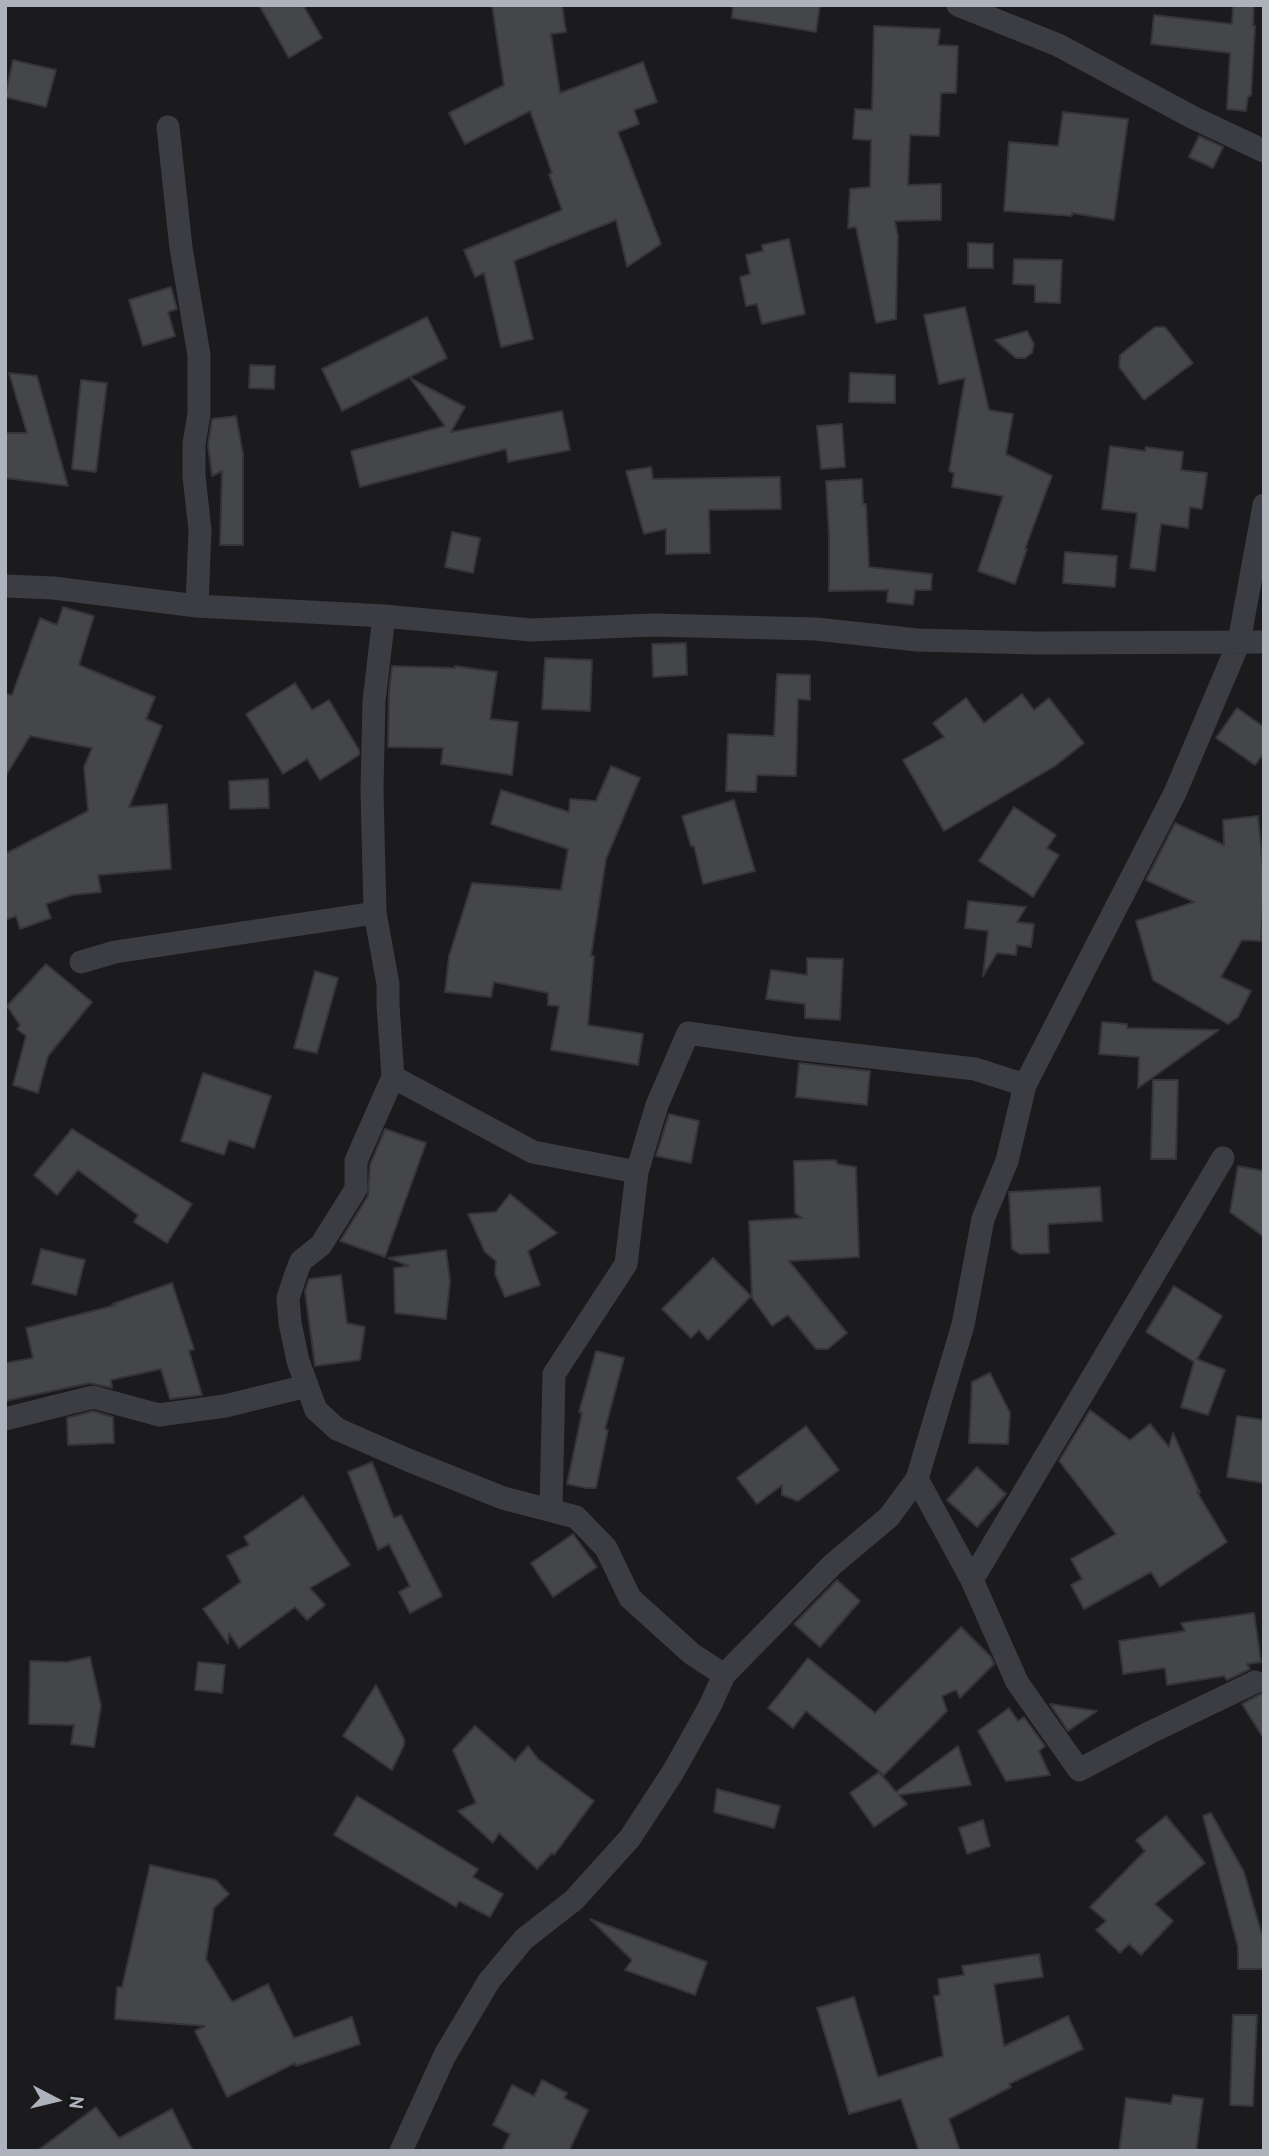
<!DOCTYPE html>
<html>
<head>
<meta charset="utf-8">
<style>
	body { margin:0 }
	#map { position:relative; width:1269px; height:2156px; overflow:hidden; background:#1b1b1d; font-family:"PT Sans",sans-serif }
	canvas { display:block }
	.frame { position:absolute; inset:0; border:7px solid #aeb2bc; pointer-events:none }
	.north { position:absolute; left:21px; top:2065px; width:70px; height:70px; -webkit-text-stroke:5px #161618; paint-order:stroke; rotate:97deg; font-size:19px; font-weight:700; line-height:28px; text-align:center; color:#aeb2bc }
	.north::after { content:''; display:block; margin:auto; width:24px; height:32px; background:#aeb2bc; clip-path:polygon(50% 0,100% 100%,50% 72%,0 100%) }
</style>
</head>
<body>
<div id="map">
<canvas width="1269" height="2156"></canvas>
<div class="frame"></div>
<div class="north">N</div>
</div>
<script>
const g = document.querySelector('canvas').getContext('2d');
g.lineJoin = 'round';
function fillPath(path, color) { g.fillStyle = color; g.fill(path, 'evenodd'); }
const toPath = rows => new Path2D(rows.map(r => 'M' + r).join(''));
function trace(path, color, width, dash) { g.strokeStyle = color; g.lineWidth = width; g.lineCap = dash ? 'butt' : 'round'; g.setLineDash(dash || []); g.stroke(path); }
const building = toPath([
	[259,5,303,5,322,38,289,58,259,5],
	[492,5,562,5,566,32,551,34,560,93,643,62,657,102,634,110,639,124,618,132,661,244,627,267,616,220,514,261,533,339,501,347,484,273,475,277,464,250,562,210,549,174,552,173,530,111,465,144,449,113,504,85,492,5],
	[733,5,820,5,816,32,732,18,733,5],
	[1233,5,1254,5,1253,26,1255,26,1251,96,1248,96,1246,111,1227,109,1230,53,1151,44,1154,15,1232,24,1233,5],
	[874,26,940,29,938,45,958,46,956,93,941,93,939,136,910,135,908,185,941,184,941,220,895,221,898,236,896,319,876,323,856,227,848,228,850,189,870,187,871,140,853,139,855,109,872,110,874,26],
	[13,60,56,70,46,107,5,97,13,60],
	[1063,112,1128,119,1114,220,1072,213,1072,216,1004,211,1009,142,1058,146,1063,112],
	[1199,136,1223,147,1213,168,1189,157,1199,136],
	[789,239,805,314,762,324,757,304,746,306,740,277,750,274,746,255,763,251,762,245,789,239],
	[968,243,993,244,993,268,968,268,968,243],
	[1014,259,1062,260,1060,303,1035,302,1035,285,1013,284,1014,259],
	[171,287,177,309,168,312,175,336,143,346,129,300,171,287],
	[965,307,989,410,1013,414,1006,454,1052,476,1025,549,1027,549,1015,584,978,571,1003,496,952,487,954,473,949,471,965,378,939,384,924,315,965,307],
	[427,317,447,358,342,411,322,369,427,317],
	[1155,327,1165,327,1193,363,1144,400,1119,367,1120,355,1155,327],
	[1027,331,1034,344,1032,353,1025,358,1016,358,995,340,1027,331],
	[250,365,275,366,274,389,249,388,250,365],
	[9,373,37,376,68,486,5,478,5,433,27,433,9,373],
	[850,373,895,375,895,403,849,402,850,373],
	[410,378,465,407,451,432,562,411,570,450,508,462,506,449,360,487,351,451,445,426,410,378],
	[81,380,107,383,96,472,72,469,81,380],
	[236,416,243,454,243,545,220,545,222,471,212,476,208,445,212,419,236,416],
	[842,424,845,467,821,469,817,426,842,424],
	[1110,446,1145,451,1146,447,1183,452,1181,470,1207,473,1202,509,1190,507,1188,528,1161,524,1155,571,1130,568,1137,513,1102,509,1110,446],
	[651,467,653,479,780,477,781,509,709,510,710,553,666,554,666,529,644,534,626,471,651,467],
	[862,479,863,504,866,504,869,567,932,574,931,590,915,590,913,605,887,602,888,590,829,591,829,535,826,481,862,479],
	[452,532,480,538,473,573,445,567,452,532],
	[1065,552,1117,556,1115,587,1063,583,1065,552],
	[63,607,94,616,79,665,155,697,146,719,162,726,129,807,167,804,171,869,98,875,101,892,72,895,46,904,51,918,20,929,16,916,5,920,5,854,88,811,84,767,92,748,30,736,5,777,5,694,12,695,40,618,57,625,63,607],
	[686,643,687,675,653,677,652,644,686,643],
	[545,658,592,660,590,711,542,709,545,658],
	[392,666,455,668,455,666,497,672,490,719,518,722,512,775,441,764,443,748,388,747,389,692,392,666],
	[777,674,810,675,810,700,798,699,796,776,757,775,756,792,726,791,728,734,774,736,777,674],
	[295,683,312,710,329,700,359,750,359,755,320,780,307,759,283,774,246,714,295,683],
	[1022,694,1034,710,1049,698,1084,743,1055,766,944,831,903,760,944,737,933,723,966,698,984,723,1022,694],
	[1237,708,1264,727,1264,753,1255,765,1216,738,1237,708],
	[611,766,640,778,606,859,591,956,594,956,588,1025,643,1034,638,1065,551,1050,559,1006,548,1005,548,993,494,982,491,997,445,992,449,956,472,883,561,890,568,849,491,824,501,790,569,812,570,799,596,801,611,766],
	[268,779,269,808,230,809,229,781,268,779],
	[734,800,755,871,703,884,694,846,691,846,682,816,734,800],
	[1014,807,1056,835,1047,848,1059,855,1033,897,979,861,1014,807],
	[1258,816,1264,878,1261,941,1242,940,1221,977,1251,991,1238,1017,1228,1024,1153,980,1136,921,1194,902,1146,880,1175,823,1224,845,1223,820,1258,816],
	[968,901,1026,907,1017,922,1034,924,1031,947,1017,945,1016,955,997,953,983,976,988,931,965,928,968,901],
	[807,958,843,959,840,1020,805,1018,805,1004,766,999,771,970,807,975,807,958],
	[46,964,92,1002,48,1056,38,1093,13,1085,26,1036,17,1029,20,1025,7,1006,46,964],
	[315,971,338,978,317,1053,294,1048,315,971],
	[1102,1022,1127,1024,1127,1028,1219,1030,1138,1088,1139,1057,1099,1054,1102,1022],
	[799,1063,870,1071,867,1105,796,1097,799,1063],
	[203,1073,271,1096,254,1148,229,1140,224,1155,181,1141,203,1073],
	[1153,1080,1178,1080,1176,1159,1151,1159,1153,1080],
	[669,1114,699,1121,691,1163,656,1156,669,1114],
	[72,1129,192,1204,167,1243,134,1222,138,1215,78,1170,57,1195,34,1175,72,1129],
	[385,1129,426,1143,385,1257,340,1241,368,1196,370,1165,385,1129],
	[836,1160,837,1164,856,1167,859,1257,789,1261,847,1333,828,1349,816,1349,788,1315,772,1326,752,1298,749,1221,802,1218,795,1213,794,1161,836,1160],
	[1238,1166,1264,1171,1264,1237,1230,1212,1238,1166],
	[1100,1187,1102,1221,1048,1224,1049,1253,1020,1254,1012,1249,1009,1192,1100,1187],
	[510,1194,557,1233,528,1251,540,1285,505,1297,495,1274,496,1261,485,1252,468,1214,496,1212,510,1194],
	[41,1249,85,1260,76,1295,32,1284,41,1249],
	[446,1250,450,1281,446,1319,395,1313,394,1268,409,1266,388,1258,446,1250],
	[713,1258,751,1296,708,1340,699,1330,691,1338,662,1309,713,1258],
	[341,1275,347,1323,365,1327,360,1360,315,1366,305,1291,309,1279,341,1275],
	[172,1283,194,1349,189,1351,202,1395,170,1399,161,1369,111,1380,112,1388,90,1383,5,1401,5,1363,33,1358,26,1328,116,1305,112,1304,172,1283],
	[1174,1286,1222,1316,1197,1359,1225,1370,1208,1415,1181,1407,1194,1362,1146,1332,1174,1286],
	[596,1351,624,1358,605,1429,608,1430,596,1488,586,1488,567,1484,582,1413,579,1412,596,1351],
	[990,1373,1010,1413,1008,1444,969,1443,972,1382,990,1373],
	[1090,1410,1130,1440,1150,1424,1169,1447,1173,1433,1200,1493,1197,1492,1227,1542,1160,1587,1151,1572,1084,1609,1071,1585,1082,1579,1071,1559,1116,1534,1059,1461,1090,1410],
	[93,1411,113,1417,114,1443,68,1445,67,1418,93,1411],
	[1237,1416,1264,1420,1264,1483,1227,1477,1237,1416],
	[806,1426,839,1470,798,1501,782,1495,782,1485,757,1504,737,1478,806,1426],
	[372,1462,394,1518,401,1515,442,1596,410,1613,399,1592,410,1586,389,1544,378,1550,348,1472,372,1462],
	[977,1467,1006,1494,977,1527,947,1500,977,1467],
	[303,1496,350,1565,310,1588,325,1605,307,1620,295,1607,239,1648,229,1633,228,1644,203,1609,241,1582,227,1556,249,1545,244,1537,303,1496],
	[573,1534,597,1567,553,1597,531,1563,573,1534],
	[837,1580,860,1601,820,1647,794,1624,837,1580],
	[1254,1613,1261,1662,1247,1664,1250,1669,1227,1680,1224,1676,1167,1685,1165,1668,1123,1674,1119,1641,1185,1631,1181,1623,1254,1613],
	[961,1627,991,1657,994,1664,960,1698,956,1690,942,1696,947,1711,884,1775,806,1711,793,1728,768,1708,808,1658,875,1713,961,1627],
	[90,1657,101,1706,94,1747,71,1744,74,1725,29,1724,30,1661,67,1662,90,1657],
	[198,1662,225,1665,222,1693,195,1690,198,1662],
	[376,1685,404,1739,404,1745,392,1770,343,1736,376,1685],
	[1264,1692,1264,1739,1242,1704,1264,1692],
	[1050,1704,1097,1711,1068,1731,1050,1704],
	[1009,1708,1018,1721,1024,1717,1045,1746,1039,1751,1050,1775,1006,1781,978,1731,1009,1708],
	[475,1726,515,1761,528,1746,539,1760,538,1759,594,1801,554,1855,552,1853,537,1869,499,1833,493,1843,458,1811,476,1803,453,1750,475,1726],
	[958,1746,971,1785,899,1795,907,1804,874,1827,850,1793,879,1772,896,1792,958,1746],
	[717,1789,780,1806,774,1828,714,1812,717,1789],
	[357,1796,478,1869,473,1877,503,1894,490,1917,459,1901,456,1907,334,1835,357,1796],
	[1211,1813,1244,1872,1264,1942,1264,1969,1238,1969,1238,1947,1203,1816,1211,1813],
	[1166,1816,1205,1863,1155,1904,1173,1921,1141,1955,1129,1944,1120,1953,1096,1930,1106,1921,1090,1907,1145,1851,1136,1840,1166,1816],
	[983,1820,990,1846,967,1854,959,1828,983,1820],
	[150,1865,216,1880,229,1894,214,1908,206,1959,232,2002,268,1984,294,2038,352,2017,360,2044,296,2066,295,2063,227,2097,195,2031,205,2026,115,2019,117,1987,122,1987,150,1865],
	[590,1919,707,1962,695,1995,625,1970,632,1960,590,1919],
	[1039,1954,1043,1977,994,1984,1004,2046,1068,2016,1083,2049,1009,2084,1011,2087,949,2119,960,2151,919,2151,901,2099,849,2114,817,2008,854,1997,878,2077,943,2056,934,1996,940,1995,938,1979,964,1975,962,1966,1039,1954],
	[1233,2015,1257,2015,1253,2106,1230,2105,1233,2015],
	[542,2080,567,2093,564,2098,588,2110,569,2151,502,2151,510,2134,493,2125,512,2085,534,2096,542,2080],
	[1173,2095,1203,2099,1196,2151,1119,2151,1126,2098,1171,2104,1173,2095],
	[96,2107,119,2138,172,2109,193,2151,37,2151,96,2107]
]);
const minor = toPath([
	[958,5,1058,45,1192,117,1264,151],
	[168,127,181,248,199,355,199,414,194,444,194,476,200,530,197,606],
	[5,586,53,588,197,606,384,616,531,630,653,625,816,629,917,640,1036,643,1264,642],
	[384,616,374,701,372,790,375,913,388,984,388,1005,393,1077,356,1161,356,1189,321,1245,301,1261,297,1271,288,1298,290,1323,298,1361,316,1410,337,1429,408,1460,503,1498,576,1517,606,1548,630,1598,692,1654,724,1675],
	[81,962,115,952,375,913],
	[393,1077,533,1152,637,1172,657,1105,688,1033,793,1048,975,1069,1025,1085],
	[5,1419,93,1397,159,1415,225,1406,307,1386],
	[917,1479,972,1580,1017,1682,1079,1770,1149,1733,1255,1682],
	[551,1510,554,1374,626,1264,637,1172],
	[972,1580,1223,1158],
	[401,2151,445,2055,489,1981,524,1939,574,1900,630,1838,673,1772,710,1706,724,1675,832,1565,889,1517,917,1479,963,1325,983,1219,1007,1161,1025,1085,1175,793,1239,642,1264,505]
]);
fillPath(building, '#45464a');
trace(building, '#353539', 2);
trace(minor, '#3c3d42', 23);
</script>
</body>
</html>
